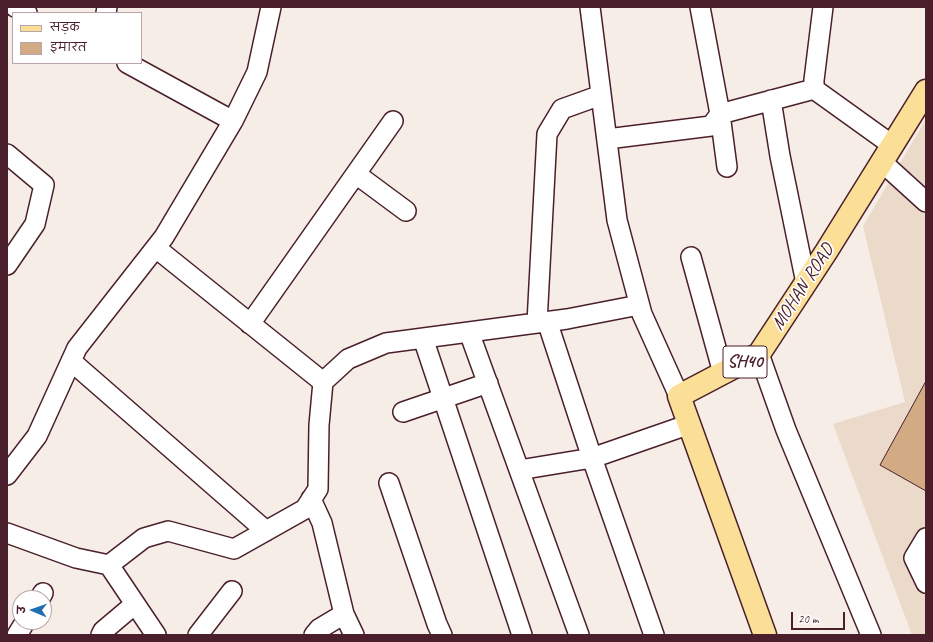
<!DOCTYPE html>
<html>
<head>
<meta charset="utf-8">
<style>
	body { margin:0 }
	#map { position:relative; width:933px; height:642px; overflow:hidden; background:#f6eee6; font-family:Caveat,"Playpen Sans Deva",sans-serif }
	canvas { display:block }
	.frame { position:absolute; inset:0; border:8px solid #4a1f2b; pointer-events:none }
	.legend { position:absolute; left:12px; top:12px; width:130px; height:52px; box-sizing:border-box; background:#fff; border:1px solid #b7a5aa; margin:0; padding:5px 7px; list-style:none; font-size:12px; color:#4a1f2b }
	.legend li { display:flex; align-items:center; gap:8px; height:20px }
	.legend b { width:20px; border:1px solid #b7a5aa }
	.north { position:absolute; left:12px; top:590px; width:40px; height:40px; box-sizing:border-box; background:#fff; border:1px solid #b7a5aa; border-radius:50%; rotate:272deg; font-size:11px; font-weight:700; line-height:16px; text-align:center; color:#4a1f2b }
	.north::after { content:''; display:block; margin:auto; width:14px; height:18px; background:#1f6fb2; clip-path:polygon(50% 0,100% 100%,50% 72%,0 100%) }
	.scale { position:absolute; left:791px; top:612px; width:54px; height:18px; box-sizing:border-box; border:2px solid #4a1f2b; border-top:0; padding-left:5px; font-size:12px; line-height:14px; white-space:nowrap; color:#4a1f2b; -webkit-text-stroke:3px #fff; paint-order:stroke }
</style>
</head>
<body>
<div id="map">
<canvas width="933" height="642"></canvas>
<div class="frame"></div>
<ul class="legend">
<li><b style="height:5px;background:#fbdf96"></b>सड़क</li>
<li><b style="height:11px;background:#d2ab84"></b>इमारत</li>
</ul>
<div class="north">उ</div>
<div class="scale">20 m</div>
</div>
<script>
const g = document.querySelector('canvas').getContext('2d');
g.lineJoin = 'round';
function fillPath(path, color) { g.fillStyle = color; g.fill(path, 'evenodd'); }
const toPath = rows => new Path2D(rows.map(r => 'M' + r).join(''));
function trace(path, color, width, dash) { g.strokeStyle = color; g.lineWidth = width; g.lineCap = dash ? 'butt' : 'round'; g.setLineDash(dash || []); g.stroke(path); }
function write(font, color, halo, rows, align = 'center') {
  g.font = font + ' Caveat,sans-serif'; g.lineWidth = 3.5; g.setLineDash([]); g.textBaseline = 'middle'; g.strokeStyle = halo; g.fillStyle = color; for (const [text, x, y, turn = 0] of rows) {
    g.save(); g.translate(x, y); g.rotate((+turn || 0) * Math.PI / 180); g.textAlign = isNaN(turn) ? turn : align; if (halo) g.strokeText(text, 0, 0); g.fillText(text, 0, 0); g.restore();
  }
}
const built = toPath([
	[926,119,926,635,912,635,833,424,905,402,863,226]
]);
const building = toPath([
	[926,381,926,491,880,465,926,381]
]);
const minor = toPath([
	[15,7,27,13],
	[590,7,617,220,642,314,679,396],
	[700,7,720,114,727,167],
	[106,13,107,7],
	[814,89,814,80,823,7],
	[771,100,780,156,806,283],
	[233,121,257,72,271,7],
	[607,139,711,126,720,114,814,89,892,145],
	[7,154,44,185,35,224,7,265],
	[882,162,926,202],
	[356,174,406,211],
	[156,248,323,382],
	[691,257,723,373],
	[547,321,592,458,654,635],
	[537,323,547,134,562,109,601,95],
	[250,324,393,121],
	[469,332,579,635],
	[423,338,522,635],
	[759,354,786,430,871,635],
	[71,361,266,531],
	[403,412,488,383],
	[519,470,592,458,690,424],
	[7,475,37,436,77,348,164,237,233,121,127,63],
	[389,483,437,624,442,635],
	[311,499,322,523,344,614,354,635],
	[7,533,76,558,109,565,144,538,168,531,234,549,305,509,318,489,319,425,323,382,348,359,386,343,567,319,639,305],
	[926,538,914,558,926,583],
	[109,565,156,635],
	[40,598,43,593],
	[17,635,25,622],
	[101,635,103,631,135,604],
	[198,635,232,591],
	[314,635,319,629,344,614]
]);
const major = toPath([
	[765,635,679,396,759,354,826,252,926,91]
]);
const shields = [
	[745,362,44]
];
const shieldNames = [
	["SH40",745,362]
];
const streetNames = [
	["MOHAN ROAD",803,287,-57]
];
fillPath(built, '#ebdac9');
fillPath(building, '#d2ab84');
trace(building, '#4a1f2b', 1);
trace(minor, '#4a1f2b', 22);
trace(major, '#4a1f2b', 25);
trace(minor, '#fff', 19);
trace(major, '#fbdf96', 22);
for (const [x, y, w] of shields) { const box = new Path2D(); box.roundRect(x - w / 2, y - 16, w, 32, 3); g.fillStyle = '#fff'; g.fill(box); trace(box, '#4a1f2b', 1); }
write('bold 18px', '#4a1f2b', null, shieldNames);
write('19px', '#4a1f2b', '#fff', streetNames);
</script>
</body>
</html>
